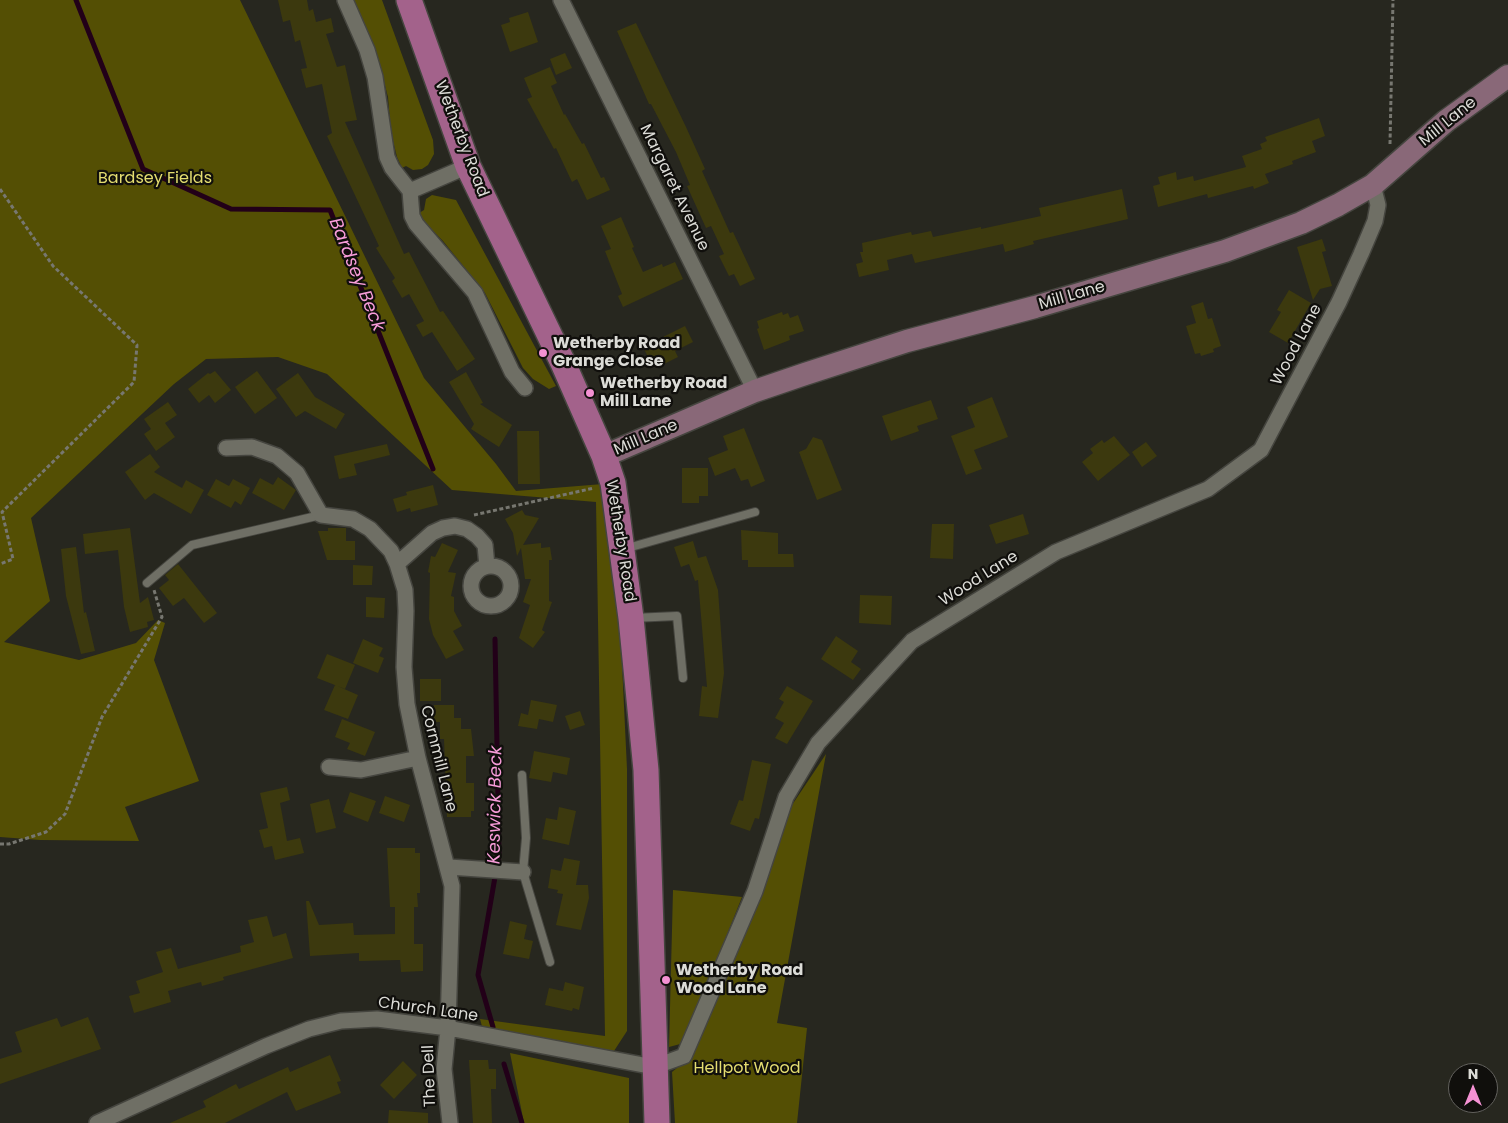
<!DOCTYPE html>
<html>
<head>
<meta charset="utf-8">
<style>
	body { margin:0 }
	#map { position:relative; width:1508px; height:1123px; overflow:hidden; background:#27271f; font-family:Poppins,sans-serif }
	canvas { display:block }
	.north { position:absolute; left:1448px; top:1063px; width:50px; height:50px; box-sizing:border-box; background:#100f0c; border:1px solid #62615d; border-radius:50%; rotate:0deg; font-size:14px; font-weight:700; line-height:20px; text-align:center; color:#dcdcd7 }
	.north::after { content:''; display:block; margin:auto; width:18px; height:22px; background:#f491d3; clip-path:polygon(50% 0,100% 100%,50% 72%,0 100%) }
</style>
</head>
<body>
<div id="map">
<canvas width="1508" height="1123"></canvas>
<div class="north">N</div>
</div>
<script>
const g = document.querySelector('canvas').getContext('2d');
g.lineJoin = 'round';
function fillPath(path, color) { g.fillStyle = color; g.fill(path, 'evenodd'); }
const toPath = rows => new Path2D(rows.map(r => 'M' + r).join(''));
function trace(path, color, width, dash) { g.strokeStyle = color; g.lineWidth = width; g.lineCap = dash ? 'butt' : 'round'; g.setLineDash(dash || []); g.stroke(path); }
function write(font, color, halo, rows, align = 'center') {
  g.font = font + ' Poppins,sans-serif'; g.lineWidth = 4.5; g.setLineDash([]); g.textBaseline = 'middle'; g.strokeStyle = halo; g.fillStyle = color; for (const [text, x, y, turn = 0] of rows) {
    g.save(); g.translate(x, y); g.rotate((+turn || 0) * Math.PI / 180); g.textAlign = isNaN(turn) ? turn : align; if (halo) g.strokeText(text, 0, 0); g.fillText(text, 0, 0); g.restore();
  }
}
const green = toPath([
	[0,0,240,0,424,378,496,464,516,491,603,484,620,622,627,769,627,1031,614,1051,483,1030,480,1019,605,1036,596,502,452,490,327,374,278,357,206,359,174,384,31,518,50,601,4,642,79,660,136,643,158,620,165,623,154,660,199,781,125,807,139,841,40,840,0,837],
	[353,0,382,0,433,140,434,154,428,165,422,169,413,170,406,166,402,168,397,157,391,133,388,97,380,67],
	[432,195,456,200,556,386,549,389,533,379,523,368,485,293,443,241,425,223,419,213,424,210,426,199],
	[826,754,777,1023,807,1028,797,1123,675,1123,672,1072,694,1054,792,805],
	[673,890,742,897,684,1043,669,1047],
	[510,1053,629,1078,629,1123,524,1123]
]);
const stream = toPath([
	[76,0,143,169,231,209,330,210,433,469],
	[493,1027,478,975,499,854,495,639],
	[504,1064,522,1123]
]);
const building = toPath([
	[278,0,307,0,309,11,313,9,316,22,331,18,334,32,326,34,337,67,345,65,357,120,345,122,404,254,409,252,440,312,443,311,475,359,457,371,432,332,423,337,416,325,424,321,409,294,402,298,392,281,395,278,376,248,379,246,327,136,332,133,322,84,306,88,301,69,307,68,300,40,295,42,290,20,283,22],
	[528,12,538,42,510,52,501,25,510,22,509,18],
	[636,23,686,127,705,169,702,171,730,233,733,232,755,279,740,286,734,274,729,276,719,256,724,254,711,226,706,228,687,186,690,185,676,152,651,104,649,104,617,31],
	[565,53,572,68,556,75,550,59],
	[550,67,557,83,551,86,564,115,565,114,582,144,584,143,601,178,604,177,610,190,587,200,577,179,572,182,556,148,554,149,527,99,532,97,524,78],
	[1319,118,1325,136,1312,141,1316,152,1292,161,1293,164,1265,174,1269,183,1254,189,1253,186,1208,198,1207,194,1158,207,1153,186,1160,184,1158,177,1176,172,1177,180,1193,176,1194,181,1246,167,1242,156,1262,149,1260,144,1267,141,1265,137],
	[1122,189,1128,219,1033,241,1034,244,1005,252,1003,244,915,263,912,254,887,260,889,270,859,277,856,264,863,262,860,252,863,252,862,243,911,232,912,235,931,231,933,237,981,227,981,229,1041,216,1039,208],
	[621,217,634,247,632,248,643,272,662,264,663,267,675,262,683,279,623,307,618,296,622,294,605,251,611,249,601,226],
	[1322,239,1326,251,1322,252,1332,286,1320,289,1313,300,1297,247],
	[1289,290,1311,303,1288,343,1269,332,1281,312,1277,310],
	[1203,302,1208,319,1212,318,1221,346,1213,349,1214,352,1201,356,1200,353,1195,354,1186,326,1196,323,1191,306],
	[782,312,783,315,788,313,790,318,798,315,804,331,789,336,790,340,764,350,757,329,759,328,757,321],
	[685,326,693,342,675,351,678,357,660,366,658,360,651,363,643,347],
	[215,371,231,390,215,403,209,395,199,403,188,389,208,373,210,374],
	[257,371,277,398,255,414,235,387],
	[466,372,483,403,480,404,512,425,499,447,471,429,474,424,449,382],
	[298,373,315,397,345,414,336,429,305,411,296,417,276,389],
	[992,397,1008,437,974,450,982,469,966,475,951,436,975,427,967,407],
	[931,400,938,419,917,426,919,431,891,441,882,416],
	[168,402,177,415,165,423,175,437,156,451,144,434,151,429,144,419],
	[744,428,765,481,751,487,748,479,741,481,735,468,715,476,708,458,728,450,723,436],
	[517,431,539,431,540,484,518,484],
	[1114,436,1130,455,1098,481,1082,462,1093,453,1090,449,1102,440,1104,443],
	[813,437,822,440,842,490,817,500,799,452,806,449],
	[1146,442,1157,456,1142,467,1132,452],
	[387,444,390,455,354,464,357,475,339,479,334,456],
	[150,454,160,467,154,472,182,488,186,480,204,490,191,514,154,493,145,500,125,472],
	[682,468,708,468,708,496,699,496,699,503,682,503],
	[278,477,296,490,284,510,252,493,260,478,273,485],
	[216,479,229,486,233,479,250,488,241,505,235,501,231,508,207,495],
	[433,485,438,505,411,512,410,508,397,512,393,499,407,495,406,492],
	[522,510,525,515,539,518,523,545,541,543,541,548,550,547,552,560,549,560,549,601,552,602,542,630,545,632,533,648,519,638,530,605,523,602,531,579,525,579,521,548,517,556,513,533,505,519],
	[1023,514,1029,534,996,544,989,525],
	[932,524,954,524,953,559,930,558],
	[130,528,140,603,148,597,154,620,147,622,148,627,130,632,124,607,118,550,85,554,83,534],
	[328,528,346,528,346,541,355,541,355,560,327,560,318,531,328,531],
	[741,530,778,533,778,554,793,554,794,567,748,567,748,560,742,560],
	[693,541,698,558,706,556,718,590,724,673,718,718,699,716,702,686,707,687,698,580,695,581,689,564,681,567,674,547],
	[442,543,458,550,448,572,456,573,451,596,454,597,454,611,462,626,453,631,464,650,446,659,433,635,429,619,430,573,428,572,431,556,435,557],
	[76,547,84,613,86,612,95,651,81,654,66,596,61,549],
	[178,564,217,613,204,623,184,598,173,606,159,588,169,580,165,575],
	[353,565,373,566,372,585,353,585],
	[860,595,892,596,891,625,859,623],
	[366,597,385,598,384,618,366,617],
	[836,636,858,651,851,662,861,669,853,680,821,659],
	[363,639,383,648,379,656,384,658,378,673,353,663],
	[327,654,355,665,345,689,317,678],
	[420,679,441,679,441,701,420,701],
	[335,685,358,695,348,719,324,710],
	[787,686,813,701,787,744,775,738,784,723,775,718,784,702,779,699],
	[531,700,557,705,553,722,539,719,537,729,518,726,521,713,528,715],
	[434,705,454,705,454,718,461,718,461,729,471,729,474,756,466,756,466,783,474,783,474,811,471,811,471,817,447,817,444,739,440,739,440,722,434,722],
	[580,711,585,725,570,730,565,716],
	[342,719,375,732,365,756,347,749,350,743,335,737],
	[534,751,570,758,567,775,553,772,551,782,529,778],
	[752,760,771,764,759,819,755,818,750,831,730,824,739,800,743,801],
	[287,787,290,800,280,803,287,841,300,838,304,853,275,860,272,846,264,848,259,830,268,828,260,793],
	[350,792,376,801,368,822,343,812],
	[385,796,410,805,404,822,379,813],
	[329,799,336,828,316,833,310,804],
	[559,807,576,811,569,845,542,839,546,818,557,820],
	[387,848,415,848,415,853,420,853,420,893,417,893,418,907,414,907,414,944,423,944,423,971,401,972,400,960,359,961,359,953,310,956,306,901,309,901,319,925,353,923,354,935,395,934,395,907,390,907],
	[564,858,580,861,576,885,588,885,589,898,581,930,556,925,563,894,557,893,558,890,548,888,551,869,561,871],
	[267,916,273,937,286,933,293,958,223,977,224,980,202,986,201,982,168,991,171,1002,134,1013,129,996,140,993,136,981,163,972,156,952,171,948,178,969,241,952,240,946,254,942,248,920],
	[510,921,527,925,524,939,533,941,529,959,503,954],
	[565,982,584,987,579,1010,573,1008,572,1011,545,1005,549,988,563,991],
	[88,1017,101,1049,0,1084,0,1059,22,1052,15,1032,57,1018,61,1027],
	[330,1055,341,1081,337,1082,341,1093,296,1111,287,1092,225,1123,170,1123,206,1107,203,1101,236,1084,239,1089,288,1067,290,1072],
	[469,1060,488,1060,489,1069,496,1069,496,1089,491,1089,492,1123,473,1123],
	[403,1061,417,1075,394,1099,380,1085],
	[389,1110,428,1113,428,1123,388,1123]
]);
const path = toPath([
	[1390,144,1393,0],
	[0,189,53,266,137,345,134,382,2,512,13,559,0,564],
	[474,515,594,488],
	[0,844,9,844,46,832,65,814,102,717,162,617,154,590]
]);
const lane = toPath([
	[624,549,755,512],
	[147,583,192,545,321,515],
	[633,618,677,616,683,678],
	[522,775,526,838,523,872,550,962]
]);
const street = toPath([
	[345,0,367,50,375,77,387,157,392,168,410,191,412,216,416,224,475,293,512,372,525,388],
	[561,0,755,391],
	[410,191,468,166],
	[226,448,252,447,277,456,297,473,321,515,353,519,370,529,391,551,397,564,405,590,406,611,404,667,407,704,418,758,452,886,448,1028,444,1069,450,1123],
	[397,564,432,533,443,528,455,526,467,529,477,536,485,545,487,566],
	'471 586a20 20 0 1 1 40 0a20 20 0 1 1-40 0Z',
	[329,767,361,770,418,758],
	[449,867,523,872],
	[97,1123,266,1046,309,1029,341,1021,377,1019,448,1028,654,1067,684,1056,755,891,786,797,818,743,912,641,1056,552,1208,489,1261,450,1339,302,1361,254,1375,221,1378,205,1373,185]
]);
const secondary = toPath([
	[604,456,755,391,805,374,907,341,1035,307,1225,251,1301,223,1338,205,1373,185,1446,121,1508,76]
]);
const primary = toPath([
	[409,0,468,166,563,363,604,456,613,483,631,618,646,770,657,1123]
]);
const markers = [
	[543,353,5,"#f491d3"],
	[590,393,5,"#f491d3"],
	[666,980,5,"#f491d3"]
];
const streetNames = [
	["Mill Lane",1448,122,-39],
	["Wetherby Road",461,139,69],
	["Margaret Avenue",674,188,64],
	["Mill Lane",1072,296,-16],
	["Wood Lane",1297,345,-62],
	["Mill Lane",646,438,-23],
	["Wetherby Road",620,541,81],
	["Wood Lane",979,579,-32],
	["Cornmill Lane",438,759,76],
	["Church Lane",428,1010,8],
	["The Dell",430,1076,-92]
];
const parkNames = [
	["Bardsey Fields",155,179],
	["Hellpot Wood",747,1069]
];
const poiNames = [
	["Wetherby Road",553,344],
	["Grange Close",553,362],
	["Wetherby Road",600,384],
	["Mill Lane",600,402],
	["Wetherby Road",676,971],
	["Wood Lane",676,989]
];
const waterNames = [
	["Bardsey Beck",356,275,68],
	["Keswick Beck",496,805,-89]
];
fillPath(green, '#544f04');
trace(stream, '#220018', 5);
fillPath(building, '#3c390e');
trace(lane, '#45453f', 10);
trace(street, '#45453f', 18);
trace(secondary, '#45453f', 25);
trace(primary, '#45453f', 28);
trace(path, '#777770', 3, [4, 2.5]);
trace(lane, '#6f6f65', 8);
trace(street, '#6f6f65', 15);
trace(secondary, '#896878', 22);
trace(primary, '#a3628b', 25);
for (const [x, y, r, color] of markers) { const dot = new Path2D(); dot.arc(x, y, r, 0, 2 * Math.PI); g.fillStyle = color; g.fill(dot); trace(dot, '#100f0c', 2); }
write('16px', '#dcdcd7', '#100f0c', streetNames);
write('16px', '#e4dd70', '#100f0c', parkNames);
write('bold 16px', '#dcdcd7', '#100f0c', poiNames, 'left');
write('italic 18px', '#f89cd9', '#100f0c', waterNames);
</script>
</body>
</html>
